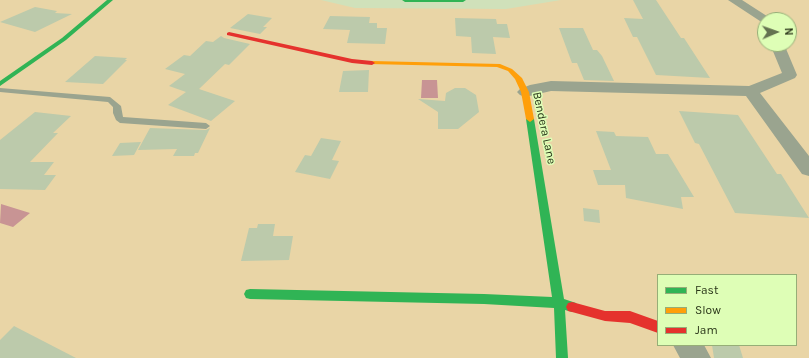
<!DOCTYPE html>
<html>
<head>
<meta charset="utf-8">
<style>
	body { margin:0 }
	#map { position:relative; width:809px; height:358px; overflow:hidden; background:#d0e1ba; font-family:Karla,sans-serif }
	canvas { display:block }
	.legend { position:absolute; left:657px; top:274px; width:140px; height:72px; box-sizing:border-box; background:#defeb6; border:1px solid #96ae77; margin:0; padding:5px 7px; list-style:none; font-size:12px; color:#2a3619 }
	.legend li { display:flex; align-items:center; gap:8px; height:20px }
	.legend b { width:20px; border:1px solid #96ae77 }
	.north { position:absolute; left:757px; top:12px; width:40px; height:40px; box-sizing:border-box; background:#defeb6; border:1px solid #96ae77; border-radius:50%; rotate:88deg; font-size:11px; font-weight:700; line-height:16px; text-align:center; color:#2a3619 }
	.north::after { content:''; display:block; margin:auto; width:14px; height:18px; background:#647251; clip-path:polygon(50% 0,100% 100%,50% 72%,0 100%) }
</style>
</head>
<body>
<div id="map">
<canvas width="809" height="358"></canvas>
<ul class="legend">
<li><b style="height:5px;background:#30b455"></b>Fast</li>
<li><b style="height:5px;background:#ff9f0a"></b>Slow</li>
<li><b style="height:5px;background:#e5322d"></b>Jam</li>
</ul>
<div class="north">N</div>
</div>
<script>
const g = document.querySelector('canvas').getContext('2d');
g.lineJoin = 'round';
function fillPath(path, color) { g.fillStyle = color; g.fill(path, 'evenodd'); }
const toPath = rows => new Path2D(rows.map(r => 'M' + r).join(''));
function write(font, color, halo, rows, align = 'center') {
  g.font = font + ' Karla,sans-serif'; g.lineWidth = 3; g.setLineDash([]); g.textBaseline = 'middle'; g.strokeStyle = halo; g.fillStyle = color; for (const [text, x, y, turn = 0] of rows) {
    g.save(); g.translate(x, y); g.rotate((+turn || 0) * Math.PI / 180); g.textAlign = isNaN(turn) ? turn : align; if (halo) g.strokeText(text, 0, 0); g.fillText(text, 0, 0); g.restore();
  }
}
const green = toPath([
	[0,0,321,0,355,8,506,9,561,0,809,0,809,358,0,358],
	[765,20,789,20,789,44,765,44],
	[658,275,796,275,796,345,658,345]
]);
const water = toPath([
	[422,80,437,80,438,98,421,98],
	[1,204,30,213,13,227,0,223]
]);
const building = toPath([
	[633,0,656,0,681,38,684,38,710,78,656,75,637,37,633,37,624,18,643,19],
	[35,7,57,11,55,13,72,14,35,32,0,22],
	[248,14,272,18,263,27,267,27,260,34,230,28],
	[330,16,370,17,369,23,377,23,377,28,387,28,385,44,347,43,350,30,323,29],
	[455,18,496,19,497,24,507,24,510,38,493,37,496,54,472,53,471,37,456,36],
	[559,28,583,28,593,50,597,50,602,56,614,81,584,80,577,63,572,63],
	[221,36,224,38,250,44,229,65,225,64,199,89,235,101,211,121,168,105,186,92,169,86,185,74,165,69,184,55,190,56,206,41,213,42],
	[95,56,127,58,125,60,127,60,103,84,65,82],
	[369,70,368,92,339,92,343,71],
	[455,88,465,88,476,95,479,112,458,129,438,129,438,112,418,99,445,101,446,93],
	[679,111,738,115,777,174,781,174,809,218,735,213,699,144,695,143],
	[35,112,71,116,53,133,58,133,30,162,54,162,44,175,56,175,45,190,0,189,0,140],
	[150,128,206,130,210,128,198,153,195,153,194,156,173,156,177,149,138,150],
	[596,131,614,132,616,136,648,137,656,154,668,154,694,197,681,197,683,209,626,198,625,185,598,185,593,170,611,170],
	[321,138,341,141,332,160,339,161,330,179,295,172,305,155,311,156],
	[141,142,134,155,112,156,120,143],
	[583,208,599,210,600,223,584,221],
	[258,224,275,224,273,236,293,236,289,260,241,261,249,228,257,228],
	[14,326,76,358,0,358,0,340],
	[712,345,739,345,743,358,714,358]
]);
const lane = toPath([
	[0,88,110,97,121,106,123,117,206,123,210,126,206,129,120,123,116,120,113,113,113,107,108,102,0,92,0,88]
]);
const street = toPath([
	[728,0,742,0,773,20,765,20,765,23,763,23,728,0],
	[770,44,784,44,797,75,795,78,760,93,809,156,809,176,802,174,746,96,551,91,525,97,520,95,517,92,520,89,530,85,551,81,749,86,782,73,770,44],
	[673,345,704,345,711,358,680,358,673,345]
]);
const fast = toPath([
	[107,0,113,0,66,40,0,86,0,81,62,38,107,0],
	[402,0,466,0,463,2,405,2,402,0],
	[530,116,534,119,564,299,576,303,578,307,576,311,572,312,565,310,568,358,556,358,554,308,484,304,250,299,246,298,244,294,246,290,250,289,484,294,552,297,526,119,530,116]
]);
const slow = toPath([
	[372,61,500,64,512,69,522,78,529,92,534,119,530,122,526,119,521,92,515,79,508,71,497,67,370,64,370,62,372,61]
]);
const jam = toPath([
	[229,32,352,59,372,61,375,63,372,65,352,63,227,35,227,33,229,32],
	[572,302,605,311,630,311,658,321,658,333,630,323,605,321,572,312,568,311,566,307,568,303,572,302]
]);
const streetNames = [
	["Bendera Lane",544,128,78]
];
fillPath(green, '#e9d5a6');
fillPath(water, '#c89494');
fillPath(building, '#bccaab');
fillPath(lane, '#9aa48f');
fillPath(street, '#9aa48f');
fillPath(fast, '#30b455');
fillPath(slow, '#ff9f0a');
fillPath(jam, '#e5322d');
write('12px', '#2a3619', '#defeb6', streetNames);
</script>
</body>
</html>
